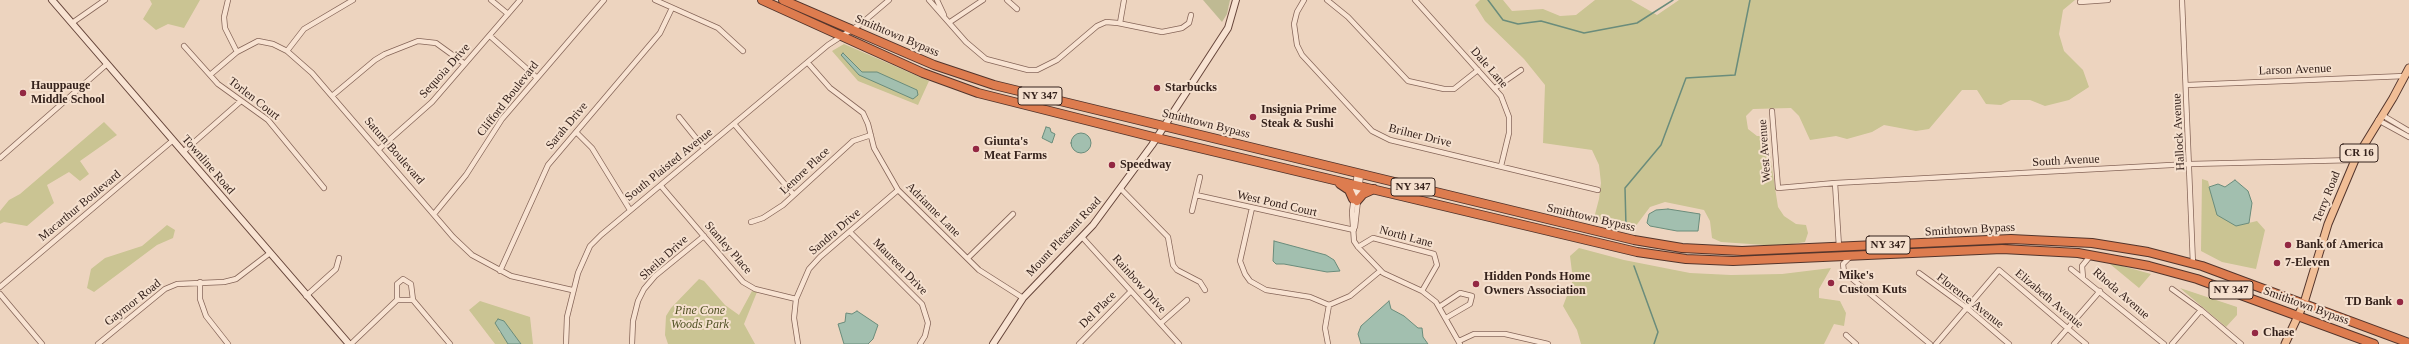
<!DOCTYPE html>
<html>
<head>
<meta charset="utf-8">
<style>
	body { margin:0 }
	canvas { display:block; background:#edd4bf }
</style>
</head>
<body>
<canvas width="2409" height="344"></canvas>
<script>
const g = document.querySelector('canvas').getContext('2d');
g.lineJoin = 'round';
function fillPath(path, color) { g.fillStyle = color; g.fill(path, 'evenodd'); }
const toPath = rows => new Path2D(rows.map(r => 'M' + r).join(''));
function trace(path, color, width, dash) { g.strokeStyle = color; g.lineWidth = width; g.lineCap = dash ? 'butt' : 'round'; g.setLineDash(dash || []); g.stroke(path); }
function write(font, color, halo, rows, align = 'center') {
  g.font = font + ' Georgia,serif'; g.lineWidth = 4; g.setLineDash([]); g.textBaseline = 'middle'; g.strokeStyle = halo; g.fillStyle = color; for (const [text, x, y, turn = 0] of rows) {
    g.save(); g.translate(x, y); g.rotate((+turn || 0) * Math.PI / 180); g.textAlign = isNaN(turn) ? turn : align; if (halo) g.strokeText(text, 0, 0); g.fillText(text, 0, 0); g.restore();
  }
}
const green = toPath([
	[150,0,200,0,184,28,168,24,156,30,143,19,152,4],
	[1480,0,1503,0,1512,11,1543,9,1560,16,1576,15,1595,0,1631,0,1657,15,1679,0,2075,0,2063,10,2059,34,2064,51,2083,70,2089,87,2069,100,2045,106,2030,100,2011,100,2001,105,1986,104,1977,90,1962,90,1929,129,1916,131,1884,125,1872,132,1847,139,1836,136,1810,140,1799,116,1791,108,1753,109,1746,116,1748,129,1757,136,1767,136,1778,207,1784,216,1796,224,1806,225,1808,233,1805,242,1779,246,1721,242,1712,238,1710,221,1704,210,1665,202,1650,207,1635,227,1594,218,1599,199,1601,183,1599,165,1592,150,1543,143,1545,85,1524,59,1485,21,1475,5],
	[844,44,929,81,918,105,858,81,832,51],
	[104,122,117,135,80,161,89,174,80,181,69,172,47,185,54,203,27,226,4,222,0,224,0,211,9,200,20,194],
	[2202,179,2208,181,2213,201,2236,226,2257,221,2265,230,2256,269,2222,262,2201,251],
	[167,225,175,230,173,238,157,245,94,292,87,288,91,269,105,258,142,246],
	[1579,248,1624,260,1690,273,1731,275,1782,274,1831,268,1819,289,1819,298,1840,301,1846,313,1844,326,1834,324,1824,344,1581,344,1577,330,1563,306,1573,280,1570,256],
	[2110,264,2115,264,2151,274,2139,288],
	[699,279,704,281,725,305,739,315,752,291,757,292,744,324,755,344,668,344,665,335,666,316,671,308],
	[2180,288,2237,307,2237,315,2226,327],
	[480,301,530,317,533,344,521,344,506,325,498,331,504,336,508,344,495,344,469,310]
]);
const cemetery = toPath([
	[1203,0,1230,0,1227,14,1222,22]
]);
const water = toPath([
	[843,53,862,72,877,72,917,90,918,95,913,99,859,75,841,55,843,53],
	[1046,127,1050,128,1051,132,1055,134,1052,143,1042,138,1046,127],
	'1071 143a10 10 0 1 1 20 0a10 10 0 1 1-20 0Z',
	[2235,180,2248,191,2252,203,2249,223,2236,226,2217,215,2209,187,2218,184,2225,187,2235,180],
	[1668,209,1700,214,1698,231,1677,231,1650,226,1647,223,1649,214,1656,210,1668,209],
	[1274,241,1326,255,1334,260,1340,271,1327,272,1284,264,1276,264,1273,261,1274,241],
	[1389,301,1391,309,1404,316,1418,328,1422,328,1423,337,1428,344,1361,344,1358,334,1361,326,1389,301],
	[857,311,878,325,873,339,868,344,844,344,838,324,845,322,846,313,852,314,857,311],
	[498,319,504,321,521,344,508,344,495,323,498,319]
]);
const stream = toPath([
	[1488,0,1503,20,1518,24,1541,21,1584,33,1637,23,1673,0],
	[1626,227,1625,188,1661,145,1686,78,1735,75,1750,0],
	[1634,266,1658,332,1654,344]
]);
const street = toPath([
	[228,0,224,17,225,28,237,52],
	[491,0,508,14],
	[655,0,718,28,743,51],
	[929,0,966,42,986,59,1028,70,1037,70,1057,60,1097,26,1106,22,1118,23,1162,32,1182,28,1189,23,1191,15],
	[937,0,944,15],
	[1007,0,1017,9],
	[1304,0,1297,12,1294,24,1297,45,1302,55,1372,131,1390,140,1598,190],
	[1327,0,1348,17,1408,81,1444,89,1454,89,1478,70],
	[1415,0,1501,96,1509,117,1509,133,1501,166],
	[2182,0,2193,264],
	[2080,2,2108,0],
	[950,22,983,0],
	[72,23,105,0],
	[1120,23,1124,0],
	[490,36,536,77],
	[184,46,218,84,268,120,324,188],
	[287,51,304,29,353,0],
	[808,63,830,88,863,113,868,124,874,148,898,190,979,270,1023,298],
	[210,75,237,52,258,41,273,44,287,51,312,73,453,237,472,255,511,276,572,290],
	[2187,85,2405,76],
	[1495,88,1521,70],
	[332,96,375,60,385,54,418,41,436,43,465,64],
	[1772,111,1778,188,1835,183,2190,164,2355,160],
	[2382,115,2409,131],
	[679,117,704,148],
	[2378,120,2409,137],
	[735,125,794,195],
	[576,132,592,148,630,210],
	[379,149,432,102,520,0],
	[183,152,241,101],
	[0,158,107,64],
	[1357,173,1352,212,1354,241,1358,247,1383,273,1422,291,1436,302,1460,344],
	[1835,183,1839,247],
	[661,186,743,282,755,289,796,299],
	[1121,189,1168,237,1173,265,1177,270,1200,282,1205,290],
	[1196,195,1354,230],
	[1252,208,1240,261,1245,274,1250,281,1266,290,1310,297,1329,305],
	[1192,211,1200,177],
	[434,214,466,175,502,119,604,0],
	[751,222,763,218,783,205,853,141,871,135],
	[1355,227,1361,174],
	[850,232,922,304,928,323,925,336,920,344],
	[1082,237,1179,344],
	[1358,247,1373,238,1434,254,1437,265,1422,291],
	[1850,257,1843,264,1844,272,1930,344],
	[968,258,1013,214],
	[2071,269,2164,344],
	[500,271,548,165,660,33,672,8],
	[1919,273,1967,308,2009,344],
	[2083,278,2082,266,2091,255],
	[200,282,200,299,206,316,228,344],
	[0,287,172,141],
	[2172,289,2201,310,2241,344],
	[0,294,42,344],
	[306,296,336,269,339,258],
	[397,300,397,284,403,279,411,284,413,300],
	[1439,307,1460,293,1472,296,1470,304,1446,318],
	[1161,323,1187,300],
	[1846,335,1856,344],
	[1459,341,1474,334,1505,334,1548,344],
	[98,344,165,289,177,284,224,282,236,279,270,253],
	[351,344,397,300,413,300,450,344],
	[566,344,567,317,578,273,590,246,601,235,828,45,862,23,889,0],
	[632,344,633,321,638,301,644,289,655,276,704,236],
	[798,344,794,318,796,299,809,269,820,257,898,190],
	[1079,344,1131,291],
	[1328,344,1325,328,1329,305,1350,296,1380,271],
	[1936,344,1999,270,2086,344],
	[2054,344,2100,291],
	[2172,344,2201,310]
]);
const secondary = toPath([
	[52,0,349,344],
	[993,344,1023,298,1093,225,1152,145,1228,28,1236,0]
]);
const primary = toPath([
	[2285,344,2304,303,2328,224,2355,160,2393,98,2409,68]
]);
const highway = toPath([
	[762,0,923,73,978,93,1157,138,1637,252,1686,259,1733,261,2002,249,2078,253,2149,266,2197,279,2374,344],
	[783,0,934,65,994,85,1634,240,1682,248,1742,251,2011,239,2092,243,2148,252,2202,266,2409,343],
	[1340,184,1349,190,1353,199],
	[1357,201,1363,194,1374,189]
]);
const markers = [
	[1157,88,4,"#932843"],
	[23,93,4,"#932843"],
	[1253,117,4,"#932843"],
	[976,149,4,"#932843"],
	[1112,165,4,"#932843"],
	[2288,245,4,"#932843"],
	[2277,263,4,"#932843"],
	[1831,283,4,"#932843"],
	[1476,284,4,"#932843"],
	[2400,302,4,"#932843"],
	[2255,333,4,"#932843"]
];
const shields = [
	[1040,96,44],
	[2359,153,38],
	[1413,187,44],
	[1888,245,44],
	[2231,290,44]
];
const shieldNames = [
	["NY 347",1040,96],
	["CR 16",2359,153],
	["NY 347",1413,187],
	["NY 347",1888,245],
	["NY 347",2231,290]
];
const streetNames = [
	["Smithtown Bypass",897,36,23],
	["Dale Lane",1489,68,49],
	["Larson Avenue",2295,70,-2],
	["Sequoia Drive",445,71,-48],
	["Torlen Court",254,99,38],
	["Clifford Boulevard",508,99,-52],
	["Smithtown Bypass",1206,124,14],
	["Sarah Drive",567,126,-50],
	["Hallock Avenue",2179,132,-93],
	["Brilner Drive",1420,136,14],
	["Saturn Boulevard",394,151,49],
	["West Avenue",1765,151,-94],
	["South Avenue",2066,161,-3],
	["Townline Road",208,165,49],
	["South Plaisted Avenue",669,165,-39],
	["Lenore Place",805,171,-43],
	["Terry Road",2327,197,-68],
	["West Pond Court",1277,204,13],
	["Macarthur Boulevard",80,206,-40],
	["Adrianne Lane",933,210,45],
	["Smithtown Bypass",1591,218,13],
	["Smithtown Bypass",1970,230,-3],
	["Sandra Drive",835,232,-41],
	["Mount Pleasant Road",1064,237,-47],
	["North Lane",1406,237,15],
	["Stanley Place",728,248,49],
	["Sheila Drive",664,258,-42],
	["Maureen Drive",900,267,46],
	["Rainbow Drive",1139,284,48],
	["Rhoda Avenue",2121,294,41],
	["Elizabeth Avenue",2049,299,40],
	["Florence Avenue",1970,301,38],
	["Gaymor Road",133,303,-38],
	["Smithtown Bypass",2306,306,20],
	["Del Place",1098,310,-45]
];
const poiNames = [
	["Hauppauge",31,86],
	["Middle School",31,100],
	["Starbucks",1165,88],
	["Insignia Prime",1261,110],
	["Steak & Sushi",1261,124],
	["Giunta's",984,142],
	["Meat Farms",984,156],
	["Speedway",1120,165],
	["Bank of America",2296,245],
	["7-Eleven",2285,263],
	["Mike's",1839,276],
	["Custom Kuts",1839,290],
	["Hidden Ponds Home",1484,277],
	["Owners Association",1484,291],
	["TD Bank",2392,302,"right"],
	["Chase",2263,333]
];
const parkNames = [
	["Pine Cone",700,311],
	["Woods Park",700,325]
];
fillPath(green, '#cac493');
fillPath(cemetery, '#bfba93');
fillPath(water, '#a2bfaf');
trace(water, '#6a8c7b', 1);
trace(stream, '#6a8c7b', 1.5);
trace(street, '#856558', 6);
trace(secondary, '#67463b', 8);
trace(primary, '#53352c', 9);
trace(highway, '#53352c', 10);
trace(street, '#f8e3d2', 4.5);
trace(secondary, '#f8e3d2', 6);
trace(primary, '#f1be96', 7);
trace(highway, '#dd7c4f', 8);
for (const [x, y, r, color] of markers) { const dot = new Path2D(); dot.arc(x, y, r, 0, 2 * Math.PI); g.fillStyle = color; g.fill(dot); trace(dot, '#f5e0ce', 1.5); }
for (const [x, y, w] of shields) { const box = new Path2D(); box.roundRect(x - w / 2, y - 9, w, 18, 3); g.fillStyle = '#f5e0ce'; g.fill(box); trace(box, '#35221c', 1); }
write('bold 11px', '#35221c', null, shieldNames);
write('12px', '#35221c', '#f5e0ce', streetNames);
write('bold 12px', '#35221c', '#f5e0ce', poiNames, 'left');
write('italic 12px', '#505123', '#f5e0ce', parkNames);
</script>
</body>
</html>
